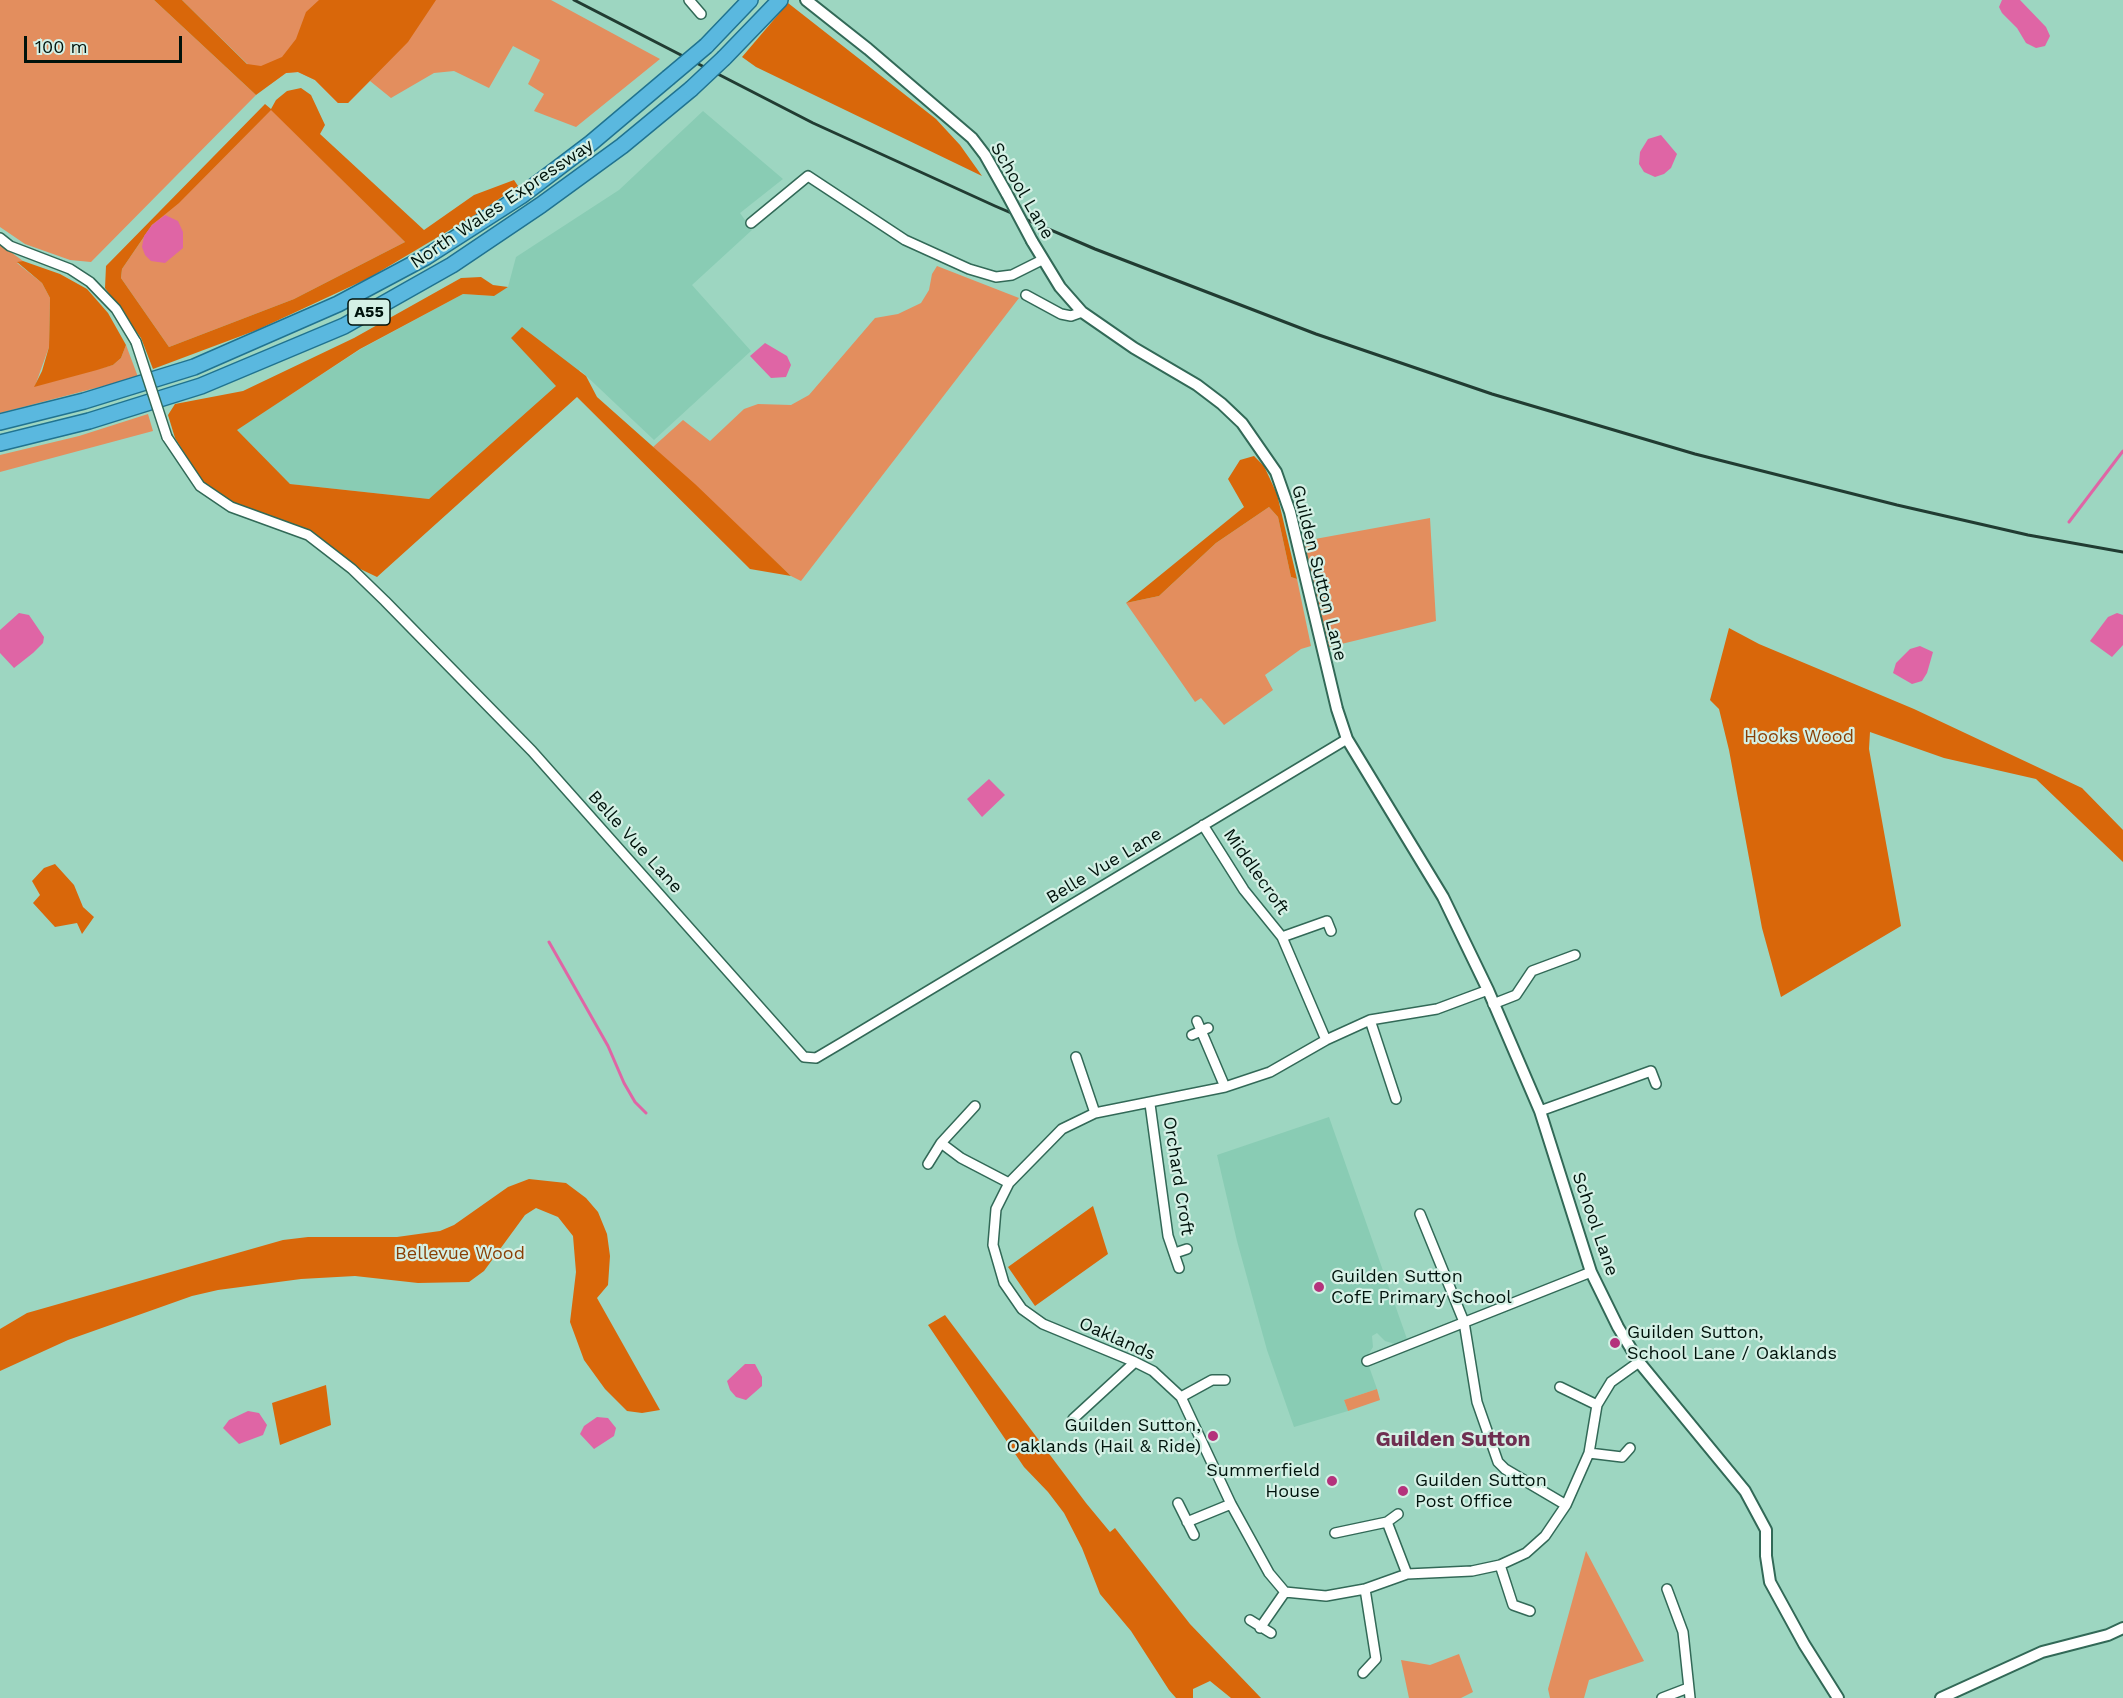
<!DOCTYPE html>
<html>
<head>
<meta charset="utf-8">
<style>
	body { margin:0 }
	#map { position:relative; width:2123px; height:1698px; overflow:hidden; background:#9dd6c1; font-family:"Work Sans",sans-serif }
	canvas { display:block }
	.scale { position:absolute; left:24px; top:36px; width:158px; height:27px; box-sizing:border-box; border:3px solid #00130c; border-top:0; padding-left:8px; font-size:18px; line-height:21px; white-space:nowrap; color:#00130c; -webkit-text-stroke:4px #d4f0e5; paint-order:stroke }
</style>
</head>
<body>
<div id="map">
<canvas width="2123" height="1698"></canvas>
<div class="scale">100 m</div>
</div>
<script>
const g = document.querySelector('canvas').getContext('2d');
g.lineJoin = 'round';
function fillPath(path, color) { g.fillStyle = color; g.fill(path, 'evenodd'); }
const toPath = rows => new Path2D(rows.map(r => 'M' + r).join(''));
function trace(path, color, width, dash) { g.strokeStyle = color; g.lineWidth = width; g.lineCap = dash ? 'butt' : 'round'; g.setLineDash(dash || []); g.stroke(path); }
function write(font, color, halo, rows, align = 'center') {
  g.font = font + ' "Work Sans",sans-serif'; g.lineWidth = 4.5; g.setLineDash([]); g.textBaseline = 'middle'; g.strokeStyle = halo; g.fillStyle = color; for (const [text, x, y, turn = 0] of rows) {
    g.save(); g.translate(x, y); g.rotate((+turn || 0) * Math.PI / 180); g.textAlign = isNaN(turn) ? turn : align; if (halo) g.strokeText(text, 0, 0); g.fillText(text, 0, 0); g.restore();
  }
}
const built = toPath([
	[703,111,783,179,740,213,752,230,692,285,751,351,654,440,580,370,429,499,290,484,236,430,361,349,463,294,493,296,508,287,516,257,619,190],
	[1329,1117,1407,1339,1395,1344,1385,1341,1377,1333,1372,1336,1373,1347,1366,1358,1377,1389,1344,1400,1348,1411,1294,1427,1267,1350,1237,1241,1217,1155]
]);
const green = toPath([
	[0,0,154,0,256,95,91,262,70,260,25,244,0,227],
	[182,0,551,0,660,59,576,127,534,111,544,94,528,84,540,60,513,46,489,88,454,71,434,73,391,98,370,81,348,103,338,103,315,80,298,72,286,73,269,85],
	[271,109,405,242,294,299,169,347,121,278,122,269,152,225],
	[0,244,23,261,17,263,42,283,50,298,49,347,35,386,113,365,121,358,126,345,138,377,0,413],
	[937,266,1019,298,801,581,791,576,653,447,683,420,710,441,744,409,758,404,791,405,809,395,875,318,898,314,921,303,929,290,932,274],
	[148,414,153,431,0,472,0,455,79,436],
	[1269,507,1278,517,1291,577,1297,579,1311,646,1301,649,1265,675,1273,690,1224,725,1201,698,1195,702,1126,603,1159,596,1216,543],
	[1430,518,1436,621,1329,647,1304,541],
	[1377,1389,1380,1400,1348,1411,1344,1400],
	[1586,1551,1644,1661,1589,1680,1584,1698,1550,1698,1548,1689],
	[1459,1654,1473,1692,1461,1698,1409,1698,1401,1660,1430,1665]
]);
const forest = toPath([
	[154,0,182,0,247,64,261,66,282,57,296,39,306,12,319,0,436,0,408,42,348,103,338,103,315,80,298,72,286,73,256,95],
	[788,3,936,119,960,145,982,176,756,67,742,57],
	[301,88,311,95,325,125,320,134,424,230,474,195,514,180,518,186,480,212,369,278,257,330,153,369,141,338,105,288,106,266,265,104,271,109,276,100,287,91],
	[271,110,405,242,294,299,169,347,121,278,122,269,152,225,179,203],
	[23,261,60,274,87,289,108,313,126,345,121,358,113,365,97,370,34,387,42,371,49,347,50,298,42,283,17,262],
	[481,277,493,285,508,287,494,296,463,294,360,349,237,430,290,484,429,499,556,386,511,338,522,327,586,376,597,397,695,484,791,576,750,569,577,397,377,577,354,566,309,531,268,518,233,503,203,483,175,438,168,415,175,404,243,391,354,338,461,278],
	[1254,456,1264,466,1277,494,1297,579,1291,577,1278,517,1269,507,1216,543,1159,596,1126,603,1244,507,1228,479,1240,460],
	[1729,628,1759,644,1914,709,2082,788,2123,830,2123,862,2036,779,1944,758,1870,732,1869,749,1901,926,1781,997,1762,928,1729,750,1719,709,1710,700],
	[55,864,74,885,83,907,94,917,82,934,77,923,55,927,33,903,40,895,32,881,44,868],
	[529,1179,566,1183,586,1198,598,1212,607,1234,610,1256,608,1285,597,1298,660,1410,642,1413,627,1411,605,1389,584,1360,570,1322,576,1272,573,1236,558,1217,536,1208,525,1215,484,1271,469,1282,418,1283,355,1276,301,1279,218,1290,192,1296,68,1340,0,1371,0,1329,27,1313,283,1240,308,1237,397,1237,440,1231,454,1225,508,1187],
	[1093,1206,1108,1254,1035,1306,1008,1267],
	[945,1315,1086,1503,1110,1532,1115,1528,1190,1624,1261,1698,1231,1698,1210,1681,1193,1689,1193,1698,1176,1698,1169,1690,1131,1631,1100,1594,1082,1548,1064,1513,1048,1492,1024,1467,928,1325],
	[326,1385,331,1425,280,1445,272,1403]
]);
const water = toPath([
	[2002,0,2020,0,2046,27,2050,36,2045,46,2036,48,2026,43,2017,28,2002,13,1999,7],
	[1661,135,1677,154,1671,168,1664,174,1655,177,1644,172,1639,164,1640,152,1648,139],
	[165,215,178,221,183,232,183,248,165,263,151,261,145,255,142,247,144,236,152,225],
	[765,343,787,356,791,365,786,377,771,378,750,356],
	[19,613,29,615,44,637,43,643,33,653,14,668,0,653,0,630],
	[2117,613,2123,615,2123,645,2112,657,2090,641,2108,617],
	[1920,646,1933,652,1927,673,1922,681,1912,684,1893,673,1896,663,1910,649],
	[989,779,1005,795,982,817,967,799],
	[745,1364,755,1364,762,1377,762,1386,746,1400,736,1397,730,1390,727,1381],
	[248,1411,259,1413,267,1425,263,1435,239,1444,223,1428,229,1420],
	[597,1417,608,1418,616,1428,614,1436,594,1449,580,1434,584,1426]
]);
const stream = toPath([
	[2069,522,2123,451],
	[549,942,608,1046,624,1083,635,1102,646,1113]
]);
const minor = toPath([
	[689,0,701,14],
	[751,223,808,176,905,240,969,269,996,277,1012,275,1042,260],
	[0,238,10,246,70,269,90,282,116,309,136,342],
	[1026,295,1061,314,1071,316,1082,312],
	[167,437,200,486,231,507,308,535,352,569,385,601,532,751,804,1057,816,1058,843,1042,1347,739],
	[1203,825,1244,890,1282,937],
	[1488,990,1437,1009,1370,1020,1326,1040,1270,1072,1225,1087,1095,1113,1062,1129,1009,1183,996,1209,993,1245,1004,1283,1022,1309,1043,1324,1135,1362,1153,1371,1181,1397,1231,1504,1269,1573,1285,1592,1326,1596,1365,1589,1407,1574,1472,1571,1500,1565,1526,1553,1545,1536,1566,1505,1589,1453,1597,1405,1611,1382,1639,1362],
	[1493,1004,1516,995,1532,971,1575,955],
	[1370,1020,1396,1099],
	[1197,1021,1225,1087],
	[1192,1035,1208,1028],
	[1326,1040,1282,937,1327,921,1331,931],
	[1076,1057,1095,1113],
	[1150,1104,1168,1236,1179,1268],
	[1540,1111,1651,1071,1656,1084],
	[941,1143,975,1106],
	[928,1164,941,1143,961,1158,1009,1183],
	[1420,1214,1464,1322,1477,1402,1498,1462,1505,1469,1566,1505],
	[1175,1253,1187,1249],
	[1367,1361,1591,1272],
	[1560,1387,1597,1405],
	[1181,1397,1212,1380,1225,1380],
	[1073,1419,1135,1362],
	[1589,1453,1622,1457,1630,1448],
	[1178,1503,1194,1535],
	[1398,1514,1387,1522,1407,1574],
	[1187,1522,1231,1504],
	[1335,1533,1387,1522],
	[1500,1565,1513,1605,1530,1611],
	[1667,1589,1683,1632,1690,1698],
	[1250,1620,1271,1633],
	[1260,1628,1285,1592],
	[1363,1673,1376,1659,1365,1589],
	[1662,1698,1688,1688]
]);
const tertiary = toPath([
	[806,0,868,49,972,138,985,155,1007,194],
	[1032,241,1060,287,1082,312,1134,348,1197,385,1222,404,1242,423,1276,472,1290,512,1337,709,1347,739,1443,897,1488,990,1540,1111,1591,1272,1618,1327,1639,1362,1745,1491,1766,1530,1766,1556,1770,1582,1804,1644,1838,1698],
	[1941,1698,2042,1652,2108,1635,2123,1628]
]);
const trunk = toPath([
	[706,46,750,0],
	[724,58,780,0],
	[0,422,84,401,194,367,338,304,426,257,521,196,591,143,668,78],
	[0,443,89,421,201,386,344,326,452,265,541,205,622,146,691,89]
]);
const rail = toPath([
	[574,0,813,123,995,206,1095,249,1316,334,1492,394,1695,454,1897,505,2028,535,2123,552]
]);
const minorBridge = toPath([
	[136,342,167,437]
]);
const tertiaryBridge = toPath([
	[1007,194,1032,241]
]);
const trunkBridge = toPath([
	[668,78,706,46],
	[691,89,724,58]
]);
const markers = [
	[1319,1287,6,"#b4327c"],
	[1615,1343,6,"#b4327c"],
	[1213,1436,6,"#b4327c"],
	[1332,1481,6,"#b4327c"],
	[1403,1491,6,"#b4327c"]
];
const shields = [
	[369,312,42]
];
const shieldNames = [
	["A55",369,312]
];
const streetNames = [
	["School Lane",1022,191,60],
	["North Wales Expressway",502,204,-34],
	["Guilden Sutton Lane",1319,573,76],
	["Belle Vue Lane",635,842,48],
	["Belle Vue Lane",1104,866,-31],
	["Middlecroft",1256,872,55],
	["Orchard Croft",1178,1176,81],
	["School Lane",1595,1224,71],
	["Oaklands",1117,1339,24]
];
const parkNames = [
	["Hooks Wood",1799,737],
	["Bellevue Wood",460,1254]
];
const poiNames = [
	["Guilden Sutton",1331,1277],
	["CofE Primary School",1331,1298],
	["Guilden Sutton,",1627,1333],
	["School Lane / Oaklands",1627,1354],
	["Guilden Sutton,",1201,1426,"right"],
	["Oaklands (Hail & Ride)",1201,1447,"right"],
	["Summerfield",1320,1471,"right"],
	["House",1320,1492,"right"],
	["Guilden Sutton",1415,1481],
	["Post Office",1415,1502]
];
const quarterNames = [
	["Guilden Sutton",1453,1440]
];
fillPath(built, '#89ccb4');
fillPath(green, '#e38e5e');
fillPath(forest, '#d9670a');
fillPath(water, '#df65a5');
trace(stream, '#df65a5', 3);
trace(minor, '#326957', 12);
trace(tertiary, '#326957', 14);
trace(trunk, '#207390', 18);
trace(minor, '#fff', 9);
trace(tertiary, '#fff', 10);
trace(trunk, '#5ab8df', 15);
trace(rail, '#213c32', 3);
trace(minorBridge, '#326957', 12, []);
trace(tertiaryBridge, '#326957', 14, []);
trace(trunkBridge, '#207390', 18, []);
trace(minorBridge, '#fff', 9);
trace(tertiaryBridge, '#fff', 10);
trace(trunkBridge, '#5ab8df', 15);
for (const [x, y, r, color] of markers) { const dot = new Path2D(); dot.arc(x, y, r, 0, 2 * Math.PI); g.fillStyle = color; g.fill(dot); trace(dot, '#d4f0e5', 2); }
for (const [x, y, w] of shields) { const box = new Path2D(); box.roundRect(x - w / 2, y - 13, w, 26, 4.5); g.fillStyle = '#d4f0e5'; g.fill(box); trace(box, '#00130c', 1.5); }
write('bold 16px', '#00130c', null, shieldNames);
write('18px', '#00130c', '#d4f0e5', streetNames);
write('18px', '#893f05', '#d4f0e5', parkNames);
write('18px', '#00130c', '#d4f0e5', poiNames, 'left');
write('bold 21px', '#6f2f51', '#d4f0e5', quarterNames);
</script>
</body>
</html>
